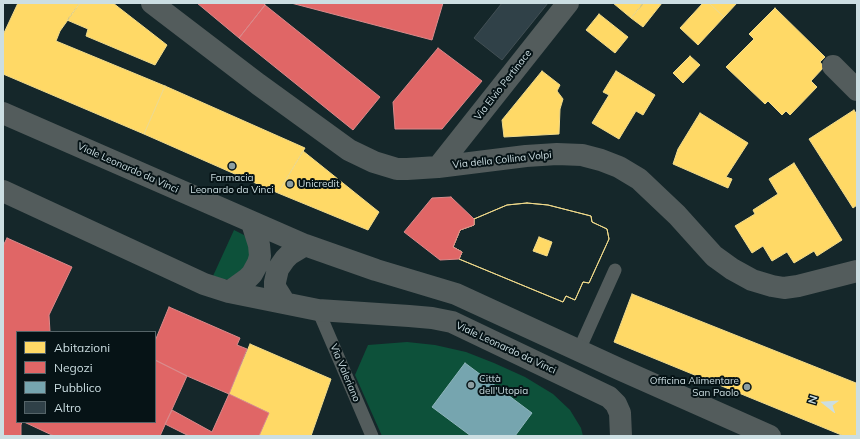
<!DOCTYPE html>
<html>
<head>
<meta charset="utf-8">
<style>
	body { margin:0 }
	#map { position:relative; width:860px; height:439px; overflow:hidden; background:#15272a; font-family:Mulish,sans-serif }
	canvas { display:block }
	.frame { position:absolute; inset:0; border:4px solid #ccdee2; pointer-events:none }
	.legend { position:absolute; left:16px; top:331px; width:140px; height:92px; box-sizing:border-box; background:#061316; border:1px solid #556468; margin:0; padding:5px 7px; list-style:none; font-size:12px; color:#ccdee2 }
	.legend li { display:flex; align-items:center; gap:8px; height:20px }
	.legend b { width:20px; border:1px solid #556468 }
	.north { position:absolute; left:804px; top:383px; width:40px; height:40px; -webkit-text-stroke:3px #061316; paint-order:stroke; rotate:287deg; font-size:11px; font-weight:700; line-height:16px; text-align:center; color:#ccdee2 }
	.north::after { content:''; display:block; margin:auto; width:14px; height:18px; background:#ccdee2; clip-path:polygon(50% 0,100% 100%,50% 72%,0 100%) }
</style>
</head>
<body>
<div id="map">
<canvas width="860" height="439"></canvas>
<div class="frame"></div>
<ul class="legend">
<li><b style="height:11px;background:#ffd966"></b>Abitazioni</li>
<li><b style="height:11px;background:#e06666"></b>Negozi</li>
<li><b style="height:11px;background:#76a5af"></b>Pubblico</li>
<li><b style="height:11px;background:#304148"></b>Altro</li>
</ul>
<div class="north">N</div>
</div>
<script>
const g = document.querySelector('canvas').getContext('2d');
g.lineJoin = 'round';
function fillPath(path, color) { g.fillStyle = color; g.fill(path, 'evenodd'); }
const toPath = rows => new Path2D(rows.map(r => 'M' + r).join(''));
function trace(path, color, width, dash) { g.strokeStyle = color; g.lineWidth = width; g.lineCap = dash ? 'butt' : 'round'; g.setLineDash(dash || []); g.stroke(path); }
function write(font, color, halo, rows, align = 'center') {
  g.font = font + ' Mulish,sans-serif'; g.lineWidth = 4; g.setLineDash([]); g.textBaseline = 'middle'; g.strokeStyle = halo; g.fillStyle = color; for (const [text, x, y, turn = 0] of rows) {
    g.save(); g.translate(x, y); g.rotate((+turn || 0) * Math.PI / 180); g.textAlign = isNaN(turn) ? turn : align; if (halo) g.strokeText(text, 0, 0); g.fillText(text, 0, 0); g.restore();
  }
}
const green = toPath([
	[234,230,244,235,249,244,249,265,229,279,219,280,213,276],
	[407,342,435,345,466,352,494,363,525,377,553,394,570,410,581,428,583,436,382,436,355,375,368,345]
]);
const homes = toPath([
	[18,3,80,3,60,31,56,41,165,86,144,134,3,74,3,35,18,3],
	[80,3,113,3,167,45,155,65,86,36,88,29,67,20,80,3],
	[613,3,643,3,631,18,613,3],
	[644,3,662,3,643,27,631,18,644,3],
	[703,3,709,3,724,17,698,45,680,28,703,3],
	[709,3,737,3,724,17,709,3],
	[775,8,825,57,820,62,824,67,811,81,817,87,790,115,786,111,782,115,768,101,765,104,726,67,754,39,749,34,775,8],
	[599,14,628,37,615,53,586,30,599,14],
	[690,56,700,65,683,83,673,73,690,56],
	[542,71,560,85,557,91,563,99,560,109,559,134,504,137,502,120,542,71],
	[616,71,655,95,643,115,636,111,619,139,592,123,609,95,603,92,616,71],
	[165,86,305,148,278,193,144,134,165,86],
	[854,110,857,115,857,205,853,208,809,139,854,110],
	[700,113,748,143,726,177,732,179,728,188,673,164,678,149,700,113],
	[303,151,379,212,368,230,278,193,303,151],
	[794,163,842,240,817,256,814,251,794,263,787,252,772,261,763,246,752,253,735,226,755,214,753,210,778,194,769,179,794,163],
	[527,203,548,205,591,216,592,222,607,229,609,239,589,283,583,282,575,300,566,296,563,302,459,259,462,252,453,247,460,230,474,225,474,219,507,205,527,203],
	[539,237,552,242,547,256,533,251,539,237],
	[527,203,548,205,591,216,592,222,607,229,609,239,589,283,583,282,575,300,566,296,563,302,459,259,462,252,453,247,460,230,474,225,474,219,507,205,527,203],
	[632,294,856,383,857,436,844,436,614,342,632,294],
	[250,344,331,379,311,436,259,436,269,413,229,394,250,344]
]);
const shops = toPath([
	[197,3,263,3,265,5,239,38,197,3],
	[291,3,443,3,432,40,291,3],
	[265,5,380,97,353,130,239,38,265,5],
	[438,48,482,81,442,129,395,129,393,102,438,48],
	[451,197,474,219,474,225,460,230,453,247,462,252,459,259,440,260,404,232,432,198,451,197],
	[7,238,72,267,49,315,50,332,17,332,17,422,22,422,21,425,21,436,3,436,3,246,7,238],
	[169,307,240,338,237,345,247,349,229,394,187,376,155,360,155,341,169,307],
	[155,360,187,376,160,436,54,436,24,422,155,422,155,360],
	[229,394,269,413,259,436,189,436,165,424,172,410,212,432,229,394]
]);
const public = toPath([
	[465,363,532,413,515,436,471,436,432,407,465,363]
]);
const building = toPath([
	[502,3,548,3,502,60,474,38,502,3]
]);
const service = toPath([
	[318,310,372,436],
	[579,350,615,270]
]);
const minor = toPath([
	[152,3,258,84,349,150,374,162,397,169,407,169,438,167,526,156,557,154,582,155,601,160,619,167,639,179,677,215,714,256,732,269,752,280,772,286,784,288,798,286,857,271],
	[833,66,857,90],
	[3,113,305,245,376,270,456,294,619,369,770,436],
	[438,167,568,3],
	[3,191,204,284,229,292,318,310,409,316,432,318,452,322,609,397,616,404,620,413,621,436],
	[229,292,247,279,252,274,258,263,260,256,259,245,252,223],
	[285,303,275,287,275,282,278,269,285,259,290,254,305,245]
]);
const markers = [
	[232,166,4,"#8c9ea2"],
	[290,184,4,"#8c9ea2"],
	[471,385,4,"#8c9ea2"],
	[747,387,4,"#8c9ea2"]
];
const streetNames = [
	["Via Elvio Pertinace",503,85,-52],
	["Via della Collina Volpi",502,160,-6],
	["Viale Leonardo da Vinci",128,168,24],
	["Viale Leonardo da Vinci",506,348,25],
	["Via Valeriano",345,373,67]
];
const poiNames = [
	["Farmacia",232,178,"center"],
	["Leonardo da Vinci",232,190,"center"],
	["Unicredit",298,184],
	["Città",479,379],
	["dell'Utopia",479,391],
	["Officina Alimentare",739,381,"right"],
	["San Paolo",739,393,"right"]
];
fillPath(green, '#0d513a');
fillPath(homes, '#ffd966');
trace(homes, '#f0da8b', 1);
fillPath(shops, '#e06666');
trace(shops, '#da8a8b', 1);
fillPath(public, '#76a5af');
trace(public, '#90b6be', 1);
fillPath(building, '#304148');
trace(building, '#435055', 1);
trace(service, '#535c5c', 13);
trace(minor, '#535c5c', 22);
for (const [x, y, r, color] of markers) { const dot = new Path2D(); dot.arc(x, y, r, 0, 2 * Math.PI); g.fillStyle = color; g.fill(dot); trace(dot, '#061316', 1.5); }
write('10px', '#ccdee2', '#061316', streetNames);
write('10px', '#ccdee2', '#061316', poiNames, 'left');
</script>
</body>
</html>
